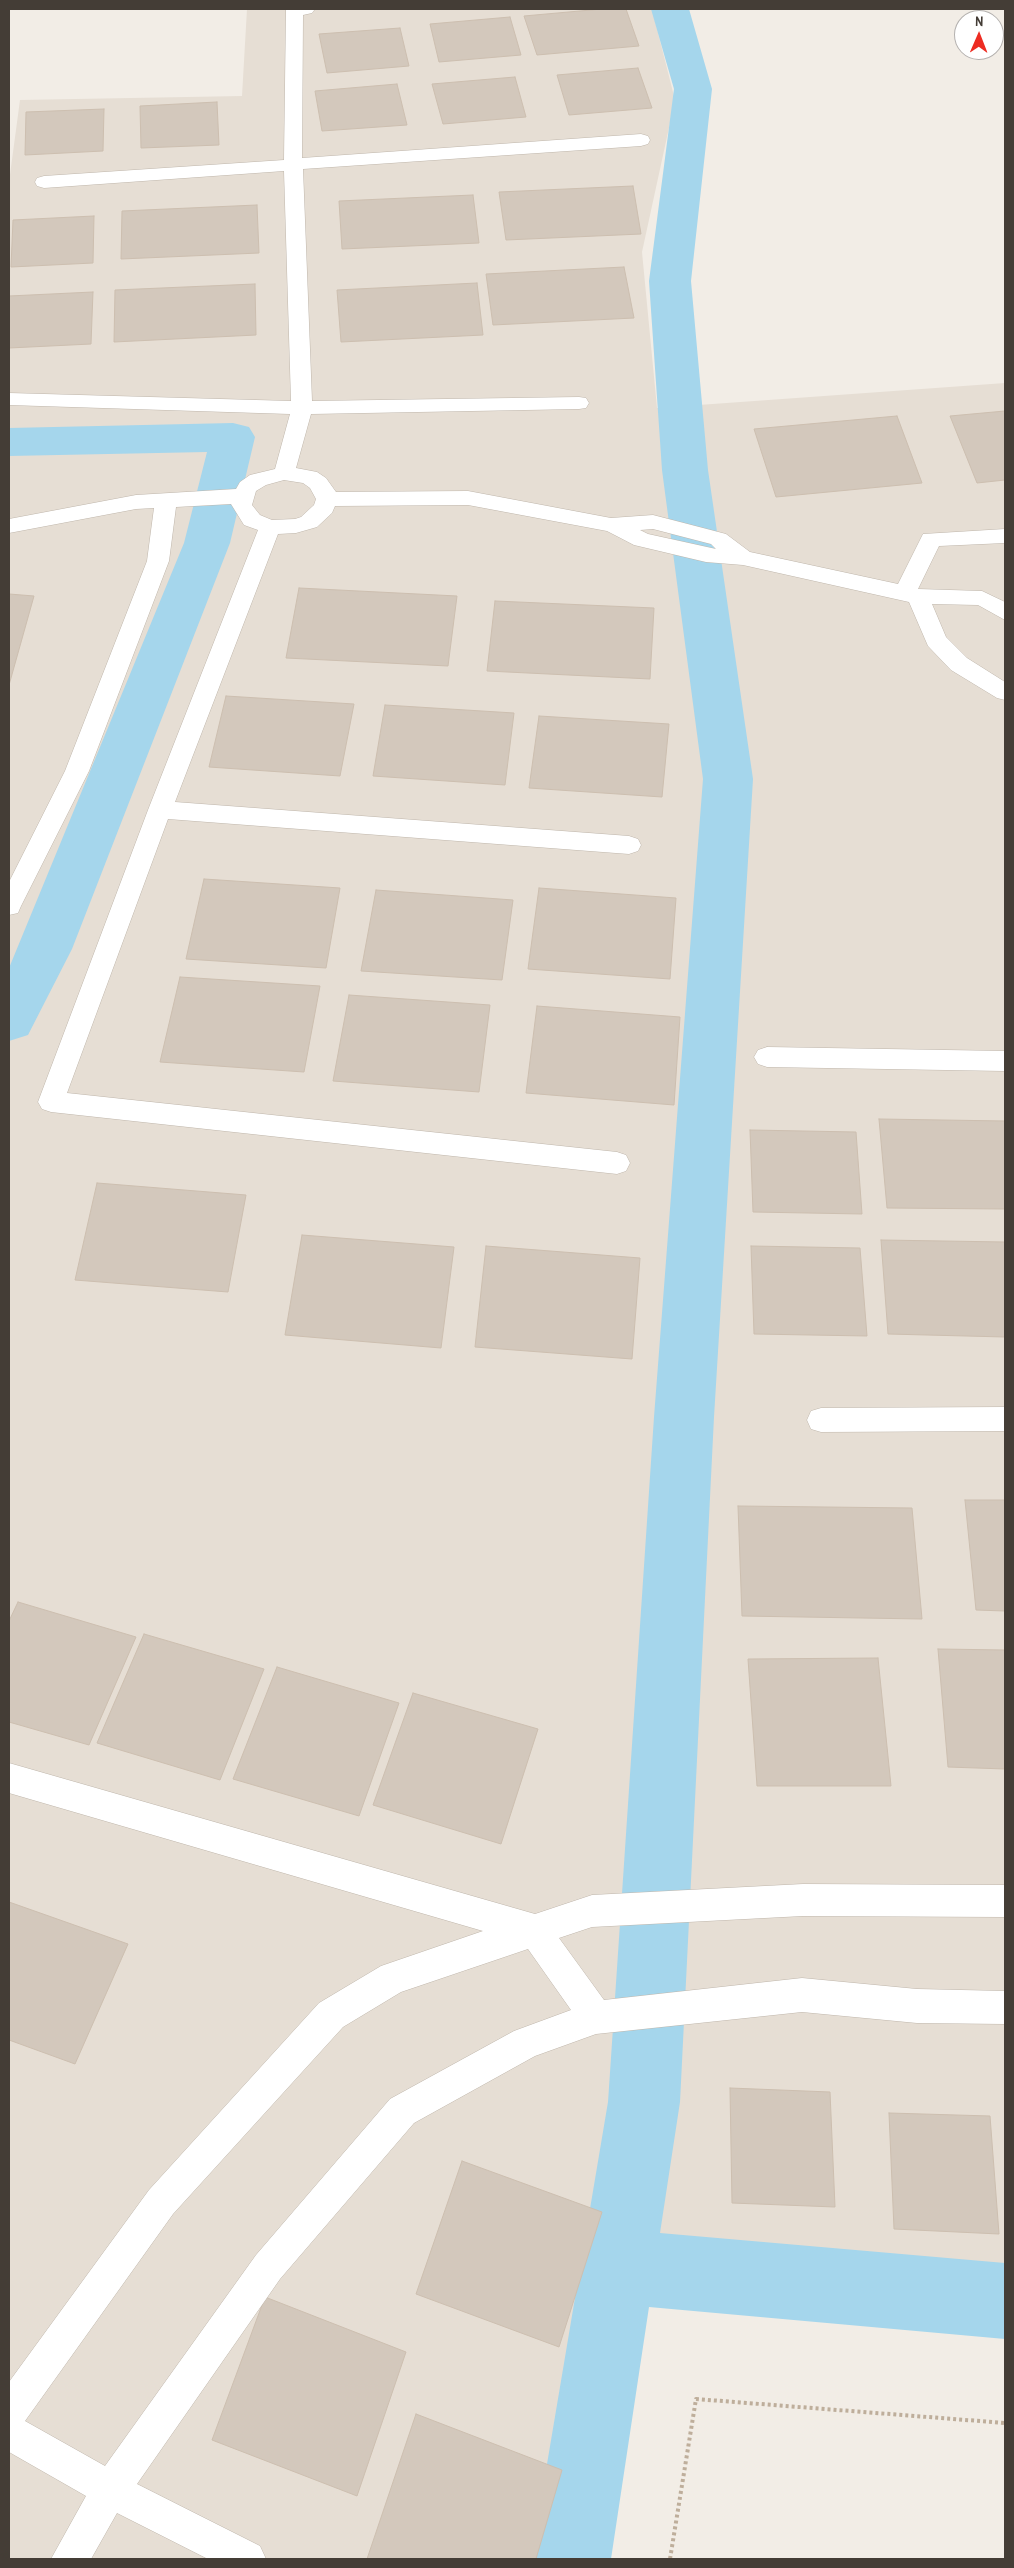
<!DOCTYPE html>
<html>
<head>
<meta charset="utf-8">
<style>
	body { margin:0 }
	#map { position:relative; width:1014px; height:2568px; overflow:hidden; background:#f2ede6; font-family:"Archivo Narrow",sans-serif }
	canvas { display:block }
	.frame { position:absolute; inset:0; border:10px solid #443d36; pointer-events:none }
	.north { position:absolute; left:954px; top:10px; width:50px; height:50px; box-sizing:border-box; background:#fff; border:1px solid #b4b1af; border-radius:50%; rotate:1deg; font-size:14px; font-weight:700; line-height:20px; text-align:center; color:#443d36 }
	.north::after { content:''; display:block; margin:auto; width:18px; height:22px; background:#ed2c22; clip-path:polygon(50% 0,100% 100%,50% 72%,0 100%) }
</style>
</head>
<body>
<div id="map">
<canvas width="1014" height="2568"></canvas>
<div class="frame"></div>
<div class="north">N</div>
</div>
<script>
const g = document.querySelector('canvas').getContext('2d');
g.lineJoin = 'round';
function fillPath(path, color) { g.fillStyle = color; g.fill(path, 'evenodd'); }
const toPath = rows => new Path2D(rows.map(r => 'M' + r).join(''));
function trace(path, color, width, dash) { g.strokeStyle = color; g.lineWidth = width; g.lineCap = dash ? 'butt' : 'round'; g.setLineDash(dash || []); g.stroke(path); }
const residential = toPath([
	[247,9,652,9,675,100,642,252,657,408,1005,383,1005,2272,623,2240,576,2559,9,2559,9,182,20,100,242,96]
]);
const canal = toPath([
	[651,9,689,9,712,89,691,281,708,470,753,779,714,1417,680,2102,660,2233,1005,2263,1005,2339,649,2307,611,2559,531,2559,608,2102,654,1417,703,779,662,470,649,281,674,89,651,9],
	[233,423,249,427,255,437,230,543,72,949,28,1035,9,1041,9,968,184,543,207,452,9,456,9,428,233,423]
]);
const building = toPath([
	[602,9,626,9,639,46,537,55,524,16,602,9],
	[510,17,521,55,439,62,430,24,510,17],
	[400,28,409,66,327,73,319,34,400,28],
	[638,68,652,108,569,115,557,75,638,68],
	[515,77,526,117,443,124,432,84,515,77],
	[397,84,407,125,322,131,315,91,397,84],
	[217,102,219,145,141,148,140,106,217,102],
	[104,109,103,151,25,155,26,112,104,109],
	[633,186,641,234,506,240,499,192,633,186],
	[473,195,479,243,342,249,339,201,473,195],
	[257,205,259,253,121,259,122,211,257,205],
	[94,216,93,263,11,267,13,220,94,216],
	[624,267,634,318,493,325,486,274,624,267],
	[477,283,483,335,341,342,337,290,477,283],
	[255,284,256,335,114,342,115,290,255,284],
	[93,292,91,344,9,348,9,296,93,292],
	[1005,411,1005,480,977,483,950,416,1005,411],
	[897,416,922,483,776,497,754,429,897,416],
	[299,588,457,596,448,666,286,658,299,588],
	[9,594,34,596,9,685,9,594],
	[495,601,654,608,650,679,487,671,495,601],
	[226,696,354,704,340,776,209,767,226,696],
	[385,705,514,713,505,785,373,776,385,705],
	[539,716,669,724,662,797,529,788,539,716],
	[204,879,340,888,326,968,186,959,204,879],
	[539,888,676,898,670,979,528,969,539,888],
	[376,890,513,900,502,980,361,971,376,890],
	[180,977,320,986,304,1072,160,1062,180,977],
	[349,995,490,1005,479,1092,333,1081,349,995],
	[537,1006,680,1017,674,1105,526,1093,537,1006],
	[879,1119,1005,1121,1005,1209,887,1208,879,1119],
	[750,1130,856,1132,862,1214,753,1212,750,1130],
	[97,1183,246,1195,228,1292,75,1280,97,1183],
	[302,1235,454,1247,441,1348,285,1335,302,1235],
	[881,1240,1005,1242,1005,1337,888,1334,881,1240],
	[486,1246,640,1258,632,1359,475,1347,486,1246],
	[751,1246,860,1248,867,1336,754,1334,751,1246],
	[965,1500,1005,1500,1005,1611,976,1610,965,1500],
	[738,1506,912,1508,922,1619,742,1616,738,1506],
	[18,1602,136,1637,89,1745,9,1722,9,1621,18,1602],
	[144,1634,264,1669,220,1780,97,1743,144,1634],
	[938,1649,1005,1650,1005,1769,948,1767,938,1649],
	[878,1658,891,1786,757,1786,748,1659,878,1658],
	[277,1667,399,1703,359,1816,233,1779,277,1667],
	[413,1693,538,1729,501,1844,373,1805,413,1693],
	[9,1902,128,1944,75,2064,9,2040,9,1902],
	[730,2088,830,2092,835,2207,732,2203,730,2088],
	[889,2113,990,2116,999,2234,894,2229,889,2113],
	[462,2161,602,2212,559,2347,416,2294,462,2161],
	[265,2297,406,2352,357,2496,212,2440,265,2297],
	[416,2414,562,2470,536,2559,367,2559,416,2414]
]);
const path = toPath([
	[670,2559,696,2399,1005,2423]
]);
const street = toPath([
	[286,9,315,9,312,13,303,15,302,158,641,134,648,136,650,140,648,144,641,146,303,169,312,401,579,397,586,398,589,403,586,408,579,409,311,414,296,468,317,472,326,478,336,492,468,491,611,518,653,515,726,534,750,552,898,584,923,534,1005,529,1005,543,939,546,918,589,982,591,1005,602,1005,620,978,605,932,604,946,637,967,658,1005,682,1005,700,997,698,951,670,928,646,909,602,743,565,706,562,634,545,607,531,468,505,335,506,332,513,317,527,296,533,278,534,175,802,629,836,638,839,641,845,638,851,629,854,168,819,67,1093,617,1152,626,1155,630,1163,626,1171,617,1174,51,1112,42,1109,38,1102,148,810,258,530,244,525,231,504,176,507,169,561,89,771,21,906,18,913,9,915,9,882,65,771,147,561,154,508,136,509,9,533,9,519,136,495,236,489,240,482,250,475,275,469,290,414,9,405,9,393,291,401,284,171,44,188,37,186,35,182,37,178,44,176,284,160,286,9],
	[284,480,303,483,310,488,316,499,314,505,301,517,295,519,272,520,260,515,252,505,256,491,266,485,284,480],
	[653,529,711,544,716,549,648,534,640,530,653,529],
	[767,1047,1005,1051,1005,1071,767,1067,758,1064,754,1057,758,1050,767,1047],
	[1005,1407,1005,1431,821,1432,811,1429,807,1420,811,1411,821,1408,1005,1407],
	[9,1763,535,1914,592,1895,803,1884,1005,1885,1005,1917,803,1916,592,1927,559,1938,604,2000,802,1978,917,1989,1005,1991,1005,2024,917,2023,802,2012,596,2034,535,2056,414,2123,280,2279,137,2484,260,2546,266,2559,208,2559,117,2513,91,2559,51,2559,86,2496,9,2452,9,2382,149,2190,319,2003,381,1966,483,1931,9,1793,9,1763],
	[528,1949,571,2010,514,2031,390,2099,256,2255,105,2466,25,2421,173,2214,343,2027,401,1992,528,1949]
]);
fillPath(residential, '#e6ded4');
fillPath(canal, '#a5d6ec');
fillPath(building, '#d3c8bc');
trace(building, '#cdbfb0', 1);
trace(street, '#c0b7ac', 1);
trace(path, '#beae9b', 4, [3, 3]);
fillPath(street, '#fff');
</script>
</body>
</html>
